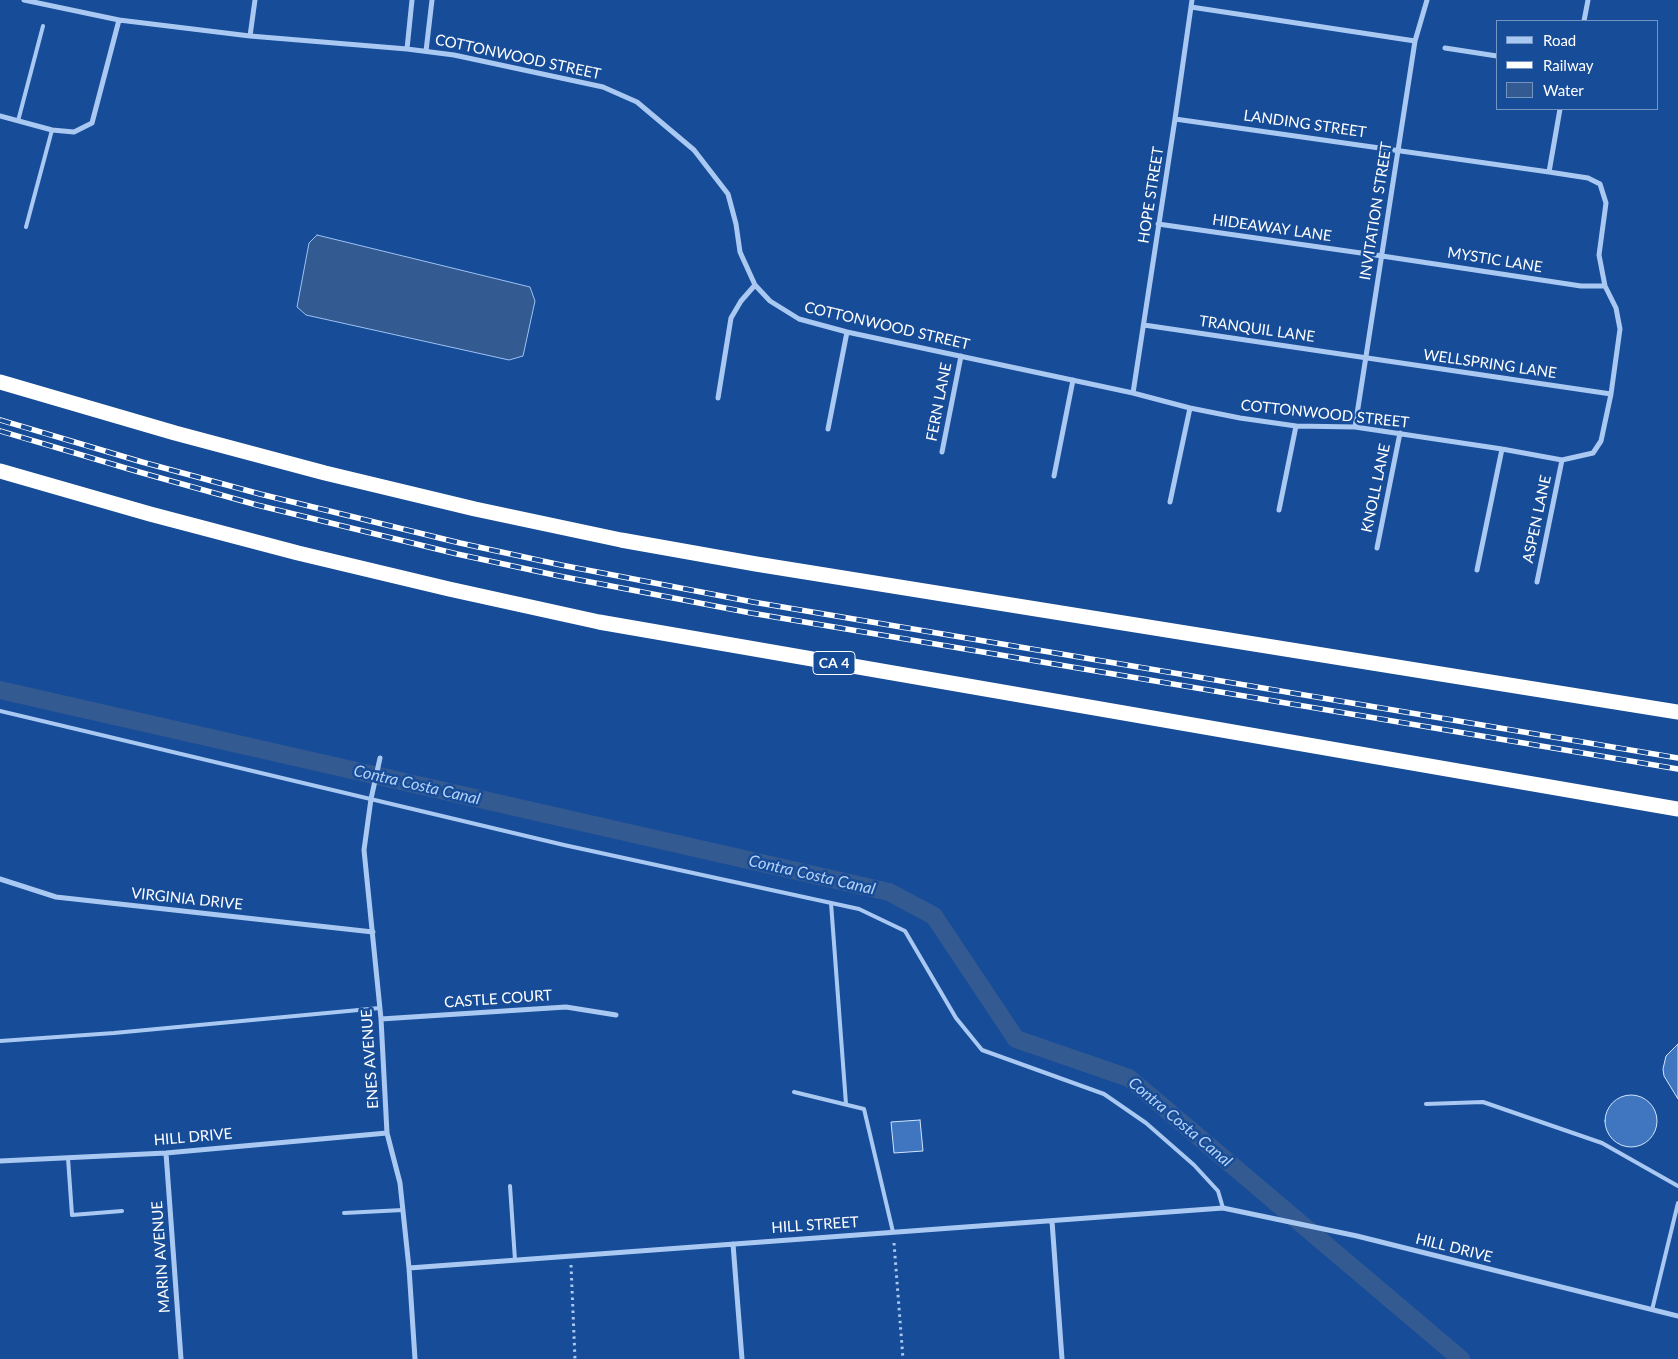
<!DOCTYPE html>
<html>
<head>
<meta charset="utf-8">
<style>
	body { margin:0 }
	#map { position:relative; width:1678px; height:1359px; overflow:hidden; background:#174c98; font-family:Lato,sans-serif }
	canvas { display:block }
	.legend { position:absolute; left:1496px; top:20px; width:162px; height:90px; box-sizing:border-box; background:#174c98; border:1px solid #7494c1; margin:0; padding:6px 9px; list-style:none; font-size:15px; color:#fff }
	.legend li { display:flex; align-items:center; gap:10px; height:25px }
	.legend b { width:25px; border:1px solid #7494c1 }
</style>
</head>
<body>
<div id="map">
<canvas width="1678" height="1359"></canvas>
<ul class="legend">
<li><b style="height:6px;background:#aac9f2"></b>Road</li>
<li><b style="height:6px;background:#fff"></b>Railway</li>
<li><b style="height:14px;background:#345a92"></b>Water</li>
</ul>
</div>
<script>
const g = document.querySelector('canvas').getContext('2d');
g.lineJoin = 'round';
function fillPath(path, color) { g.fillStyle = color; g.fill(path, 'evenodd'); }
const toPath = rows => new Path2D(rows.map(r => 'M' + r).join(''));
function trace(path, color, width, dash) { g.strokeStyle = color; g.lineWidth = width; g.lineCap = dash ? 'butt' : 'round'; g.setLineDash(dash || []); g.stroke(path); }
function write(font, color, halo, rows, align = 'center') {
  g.font = font + ' Lato,sans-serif'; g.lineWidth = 5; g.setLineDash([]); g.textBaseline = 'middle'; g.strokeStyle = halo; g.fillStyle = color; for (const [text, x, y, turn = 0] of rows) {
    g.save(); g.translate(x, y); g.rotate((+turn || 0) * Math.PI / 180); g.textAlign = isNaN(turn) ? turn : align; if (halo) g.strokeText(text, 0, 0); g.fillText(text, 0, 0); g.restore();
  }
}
const water = toPath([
	[317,235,530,287,535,301,523,356,509,360,306,315,297,307,309,243,317,235]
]);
const canal = toPath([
	[0,690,889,892,934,916,1016,1039,1129,1078,1461,1359]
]);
const building = toPath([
	[1678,1044,1678,1099,1664,1076,1663,1069,1666,1056,1678,1044],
	'1605 1121a26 26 0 1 1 52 0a26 26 0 1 1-52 0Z',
	[920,1120,923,1151,894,1153,891,1122,920,1120]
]);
const path = toPath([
	[894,1243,903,1359],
	[571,1265,575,1359]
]);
const lane = toPath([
	[18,121,43,26],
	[26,227,52,130],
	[0,711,564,845,859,909,905,931,956,1018,982,1050,1104,1094,1146,1123,1194,1165,1218,1191,1223,1208],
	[831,903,846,1104],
	[0,1041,114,1033,380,1008],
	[794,1092,864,1109,893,1232],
	[1426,1104,1483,1102,1602,1143,1678,1186],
	[68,1158,72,1215,122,1211],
	[510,1186,515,1260],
	[344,1213,403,1210],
	[1652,1310,1678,1203]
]);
const street = toPath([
	[24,0,119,20,250,36,407,49,454,55,603,87,637,102,694,150,728,194,736,224,740,252,755,285,770,301,799,319,847,332,1133,393,1190,408,1240,418,1296,426,1355,427,1502,449,1562,460,1593,453,1601,441,1611,394,1620,329,1616,308,1605,286,1599,255,1606,203,1600,184,1588,178,1549,172,1560,109],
	[1191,7,1415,41],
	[1584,21,1588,0],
	[250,36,255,0],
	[1445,48,1497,56],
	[407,49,412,0],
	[426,51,432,0],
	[0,116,52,130,74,132,92,123,119,20],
	[1175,119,1549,172],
	[1158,224,1382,256,1581,286,1605,286],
	[1144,325,1611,394],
	[1133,393,1175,119,1192,0],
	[718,398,731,318,741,301,755,285],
	[1355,427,1415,41,1427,0],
	[828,429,847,332],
	[942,452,961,356],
	[1054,476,1073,380],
	[1170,502,1190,408],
	[1279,510,1296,426],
	[1377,548,1400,433],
	[1477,570,1502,449],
	[1537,582,1562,460],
	[380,758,371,799,364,850,381,1019,387,1133,400,1183,409,1268,415,1359],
	[0,879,56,897,373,932],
	[381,1019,566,1007,616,1015],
	[166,1153,181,1359],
	[0,1161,166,1153,387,1133],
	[1052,1221,1062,1359],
	[733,1244,742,1359],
	[409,1268,1223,1208,1357,1236,1678,1316]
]);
const highway = toPath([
	[0,382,175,433,325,473,475,509,621,540,756,564,1678,712],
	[0,471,150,514,298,553,449,589,599,622,1678,809]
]);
const rail = toPath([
	[0,420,142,462,260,494,460,543,561,565,753,602,1678,758],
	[0,431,139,472,257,505,457,554,559,576,751,613,1678,769]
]);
const shields = [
	[834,663,42]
];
const shieldNames = [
	["CA 4",834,663]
];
const streetNames = [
	["COTTONWOOD STREET",518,57,12],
	["LANDING STREET",1305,124,8],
	["HOPE STREET",1151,195,-81],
	["INVITATION STREET",1376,211,-81],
	["HIDEAWAY LANE",1272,228,8],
	["MYSTIC LANE",1495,260,9],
	["COTTONWOOD STREET",887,326,13],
	["TRANQUIL LANE",1257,329,8],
	["WELLSPRING LANE",1490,364,8],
	["FERN LANE",939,402,-79],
	["COTTONWOOD STREET",1325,414,6],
	["KNOLL LANE",1376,488,-78],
	["ASPEN LANE",1537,519,-78],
	["VIRGINIA DRIVE",187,899,6],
	["CASTLE COURT",498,999,-4],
	["ENES AVENUE",370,1059,-94],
	["HILL DRIVE",193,1137,-5],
	["HILL STREET",815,1225,-4],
	["HILL DRIVE",1454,1248,14],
	["MARIN AVENUE",161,1257,-94]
];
const waterNames = [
	["Contra Costa Canal",417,785,13],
	["Contra Costa Canal",812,875,13],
	["Contra Costa Canal",1180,1122,40]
];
fillPath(water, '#345a92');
trace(water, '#9cc3f4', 1);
trace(canal, '#345a92', 18);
fillPath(building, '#3f76bf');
trace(building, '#d1e4fc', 1);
trace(path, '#aac9f2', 3, [2.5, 4]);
trace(lane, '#aac9f2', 4);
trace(street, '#aac9f2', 5);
trace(highway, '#fff', 15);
trace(rail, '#fff', 5.5);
trace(rail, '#174c98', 4, [11]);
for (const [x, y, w] of shields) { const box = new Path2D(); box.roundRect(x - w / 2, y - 11.5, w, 23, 4); g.fillStyle = '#174c98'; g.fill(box); trace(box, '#fff', 1); }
write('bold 14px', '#fff', null, shieldNames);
write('15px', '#fff', '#174c98', streetNames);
write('italic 16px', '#b6d3f8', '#174c98', waterNames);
</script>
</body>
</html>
